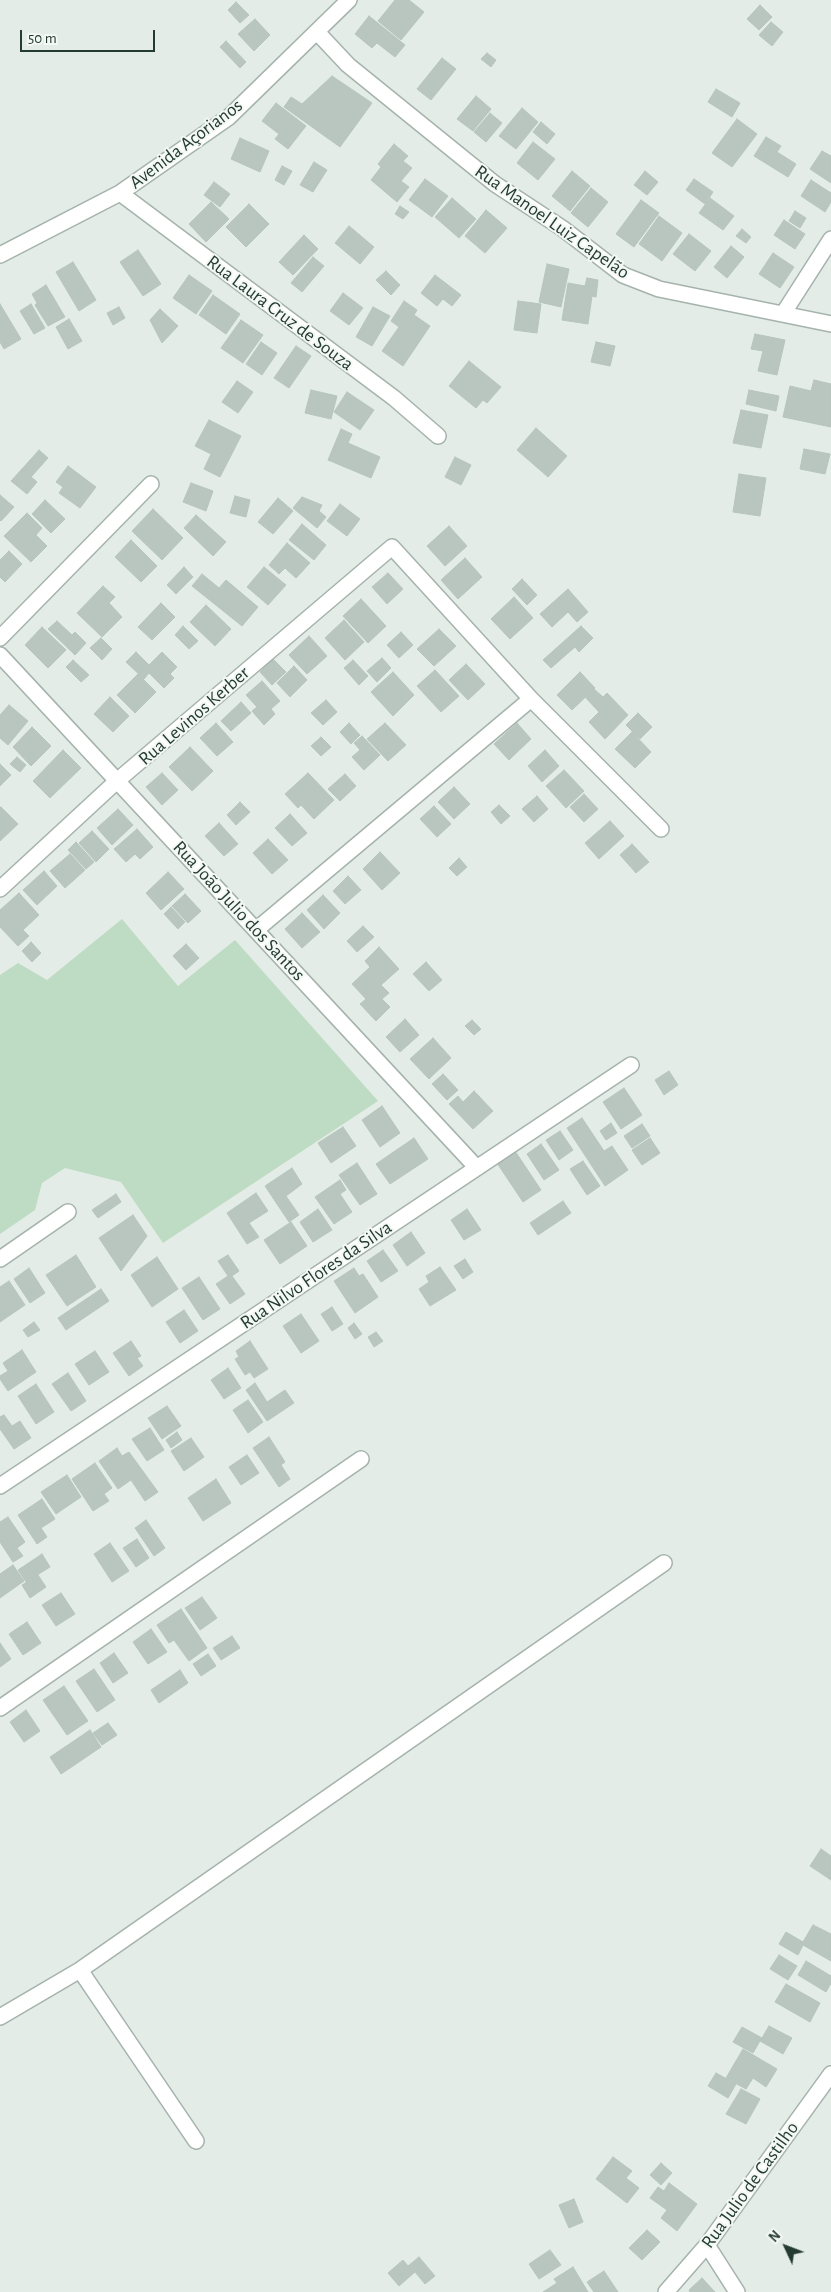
<!DOCTYPE html>
<html>
<head>
<meta charset="utf-8">
<style>
	body { margin:0 }
	#map { position:relative; width:831px; height:2292px; overflow:hidden; background:#e3ece7; font-family:"Alegreya Sans",sans-serif }
	canvas { display:block }
	.north { position:absolute; left:761px; top:2222px; width:50px; height:50px; -webkit-text-stroke:4px #f3f8f5; paint-order:stroke; rotate:313deg; font-size:14px; font-weight:700; line-height:20px; text-align:center; color:#243b33 }
	.north::after { content:''; display:block; margin:auto; width:18px; height:22px; background:#243b33; clip-path:polygon(50% 0,100% 100%,50% 72%,0 100%) }
	.scale { position:absolute; left:20px; top:30px; width:135px; height:22px; box-sizing:border-box; border:2px solid #243b33; border-top:0; padding-left:6px; font-size:15px; line-height:18px; white-space:nowrap; color:#243b33; -webkit-text-stroke:4px #f3f8f5; paint-order:stroke }
</style>
</head>
<body>
<div id="map">
<canvas width="831" height="2292"></canvas>
<div class="north">N</div>
<div class="scale">50 m</div>
</div>
<script>
const g = document.querySelector('canvas').getContext('2d');
g.lineJoin = 'round';
function fillPath(path, color) { g.fillStyle = color; g.fill(path, 'evenodd'); }
const toPath = rows => new Path2D(rows.map(r => 'M' + r).join(''));
function trace(path, color, width, dash) { g.strokeStyle = color; g.lineWidth = width; g.lineCap = dash ? 'butt' : 'round'; g.setLineDash(dash || []); g.stroke(path); }
function write(font, color, halo, rows, align = 'center') {
  g.font = font + ' "Alegreya Sans",sans-serif'; g.lineWidth = 4; g.setLineDash([]); g.textBaseline = 'middle'; g.strokeStyle = halo; g.fillStyle = color; for (const [text, x, y, turn = 0] of rows) {
    g.save(); g.translate(x, y); g.rotate((+turn || 0) * Math.PI / 180); g.textAlign = isNaN(turn) ? turn : align; if (halo) g.strokeText(text, 0, 0); g.fillText(text, 0, 0); g.restore();
  }
}
const green = toPath([
	[122,919,178,986,235,940,378,1101,163,1243,121,1182,65,1168,42,1183,35,1210,0,1234,0,975,18,963,47,980]
]);
const building = toPath([
	[395,0,409,0,424,12,401,40,378,21,395,0],
	[236,2,249,15,240,23,228,10,236,2],
	[760,5,772,17,759,30,747,19,760,5],
	[369,16,405,45,395,57,377,43,372,48,355,34,369,16],
	[255,19,270,35,254,51,238,34,255,19],
	[771,22,783,32,772,46,759,35,771,22],
	[226,41,246,62,240,68,220,47,226,41],
	[487,53,496,60,491,67,481,59,487,53],
	[442,58,456,69,431,100,417,89,442,58],
	[332,76,372,103,340,147,284,107,291,97,302,104,332,76],
	[716,89,740,103,732,117,708,102,716,89],
	[476,96,491,109,473,131,457,119,476,96],
	[276,103,306,126,288,149,275,139,279,134,262,121,276,103],
	[522,108,538,122,516,149,499,136,522,108],
	[490,113,502,123,486,142,474,132,490,113],
	[737,119,757,134,732,167,712,153,737,119],
	[541,122,555,134,547,144,533,132,541,122],
	[766,137,781,146,777,152,796,164,788,177,754,156,766,137],
	[240,138,269,151,260,172,231,159,240,138],
	[533,142,555,159,538,180,517,163,533,142],
	[394,144,408,156,403,161,412,168,401,181,409,187,397,202,371,180,381,167,378,164,394,144],
	[822,151,831,156,831,183,810,169,822,151],
	[314,162,327,170,313,192,300,185,314,162],
	[282,166,292,171,284,185,275,180,282,166],
	[572,171,590,186,570,211,552,196,572,171],
	[645,171,658,182,647,195,634,185,645,171],
	[425,179,448,196,432,217,409,200,425,179],
	[694,179,713,192,705,204,686,190,694,179],
	[811,180,831,193,831,202,825,212,801,196,811,180],
	[214,182,230,194,220,207,204,195,214,182],
	[591,188,608,202,588,227,571,213,591,188],
	[452,198,476,219,459,238,435,217,452,198],
	[710,198,734,216,723,230,699,213,710,198],
	[641,200,659,213,634,247,616,234,641,200],
	[211,202,229,219,206,242,189,224,211,202],
	[249,204,269,224,246,247,226,227,249,204],
	[400,206,409,212,403,219,395,214,400,206],
	[486,210,507,228,485,253,465,236,486,210],
	[795,211,806,218,800,228,789,221,795,211],
	[659,216,682,233,662,261,639,244,659,216],
	[784,220,805,234,795,249,774,235,784,220],
	[349,226,374,247,360,264,335,243,349,226],
	[742,229,751,237,746,243,736,236,742,229],
	[689,234,711,251,695,271,673,254,689,234],
	[304,235,318,249,293,275,279,262,304,235],
	[731,246,744,257,727,278,714,267,731,246],
	[138,250,161,284,143,296,120,262,138,250],
	[773,253,794,267,780,288,759,274,773,253],
	[313,257,324,266,302,292,291,283,313,257],
	[73,262,96,300,79,311,56,272,73,262],
	[547,264,569,269,561,307,539,302,547,264],
	[386,271,400,285,391,295,376,280,386,271],
	[189,275,212,291,196,314,173,298,189,275],
	[435,275,461,295,452,306,443,299,437,306,421,293,435,275],
	[587,278,598,280,596,297,592,296,588,324,562,320,568,283,585,286,587,278],
	[46,285,65,317,48,326,35,305,37,303,32,294,46,285],
	[343,293,363,308,349,325,330,311,343,293],
	[213,295,240,314,226,334,199,315,213,295],
	[404,301,417,310,414,315,430,326,403,366,382,351,399,327,391,321,404,301],
	[518,301,541,304,537,333,514,330,518,301],
	[0,304,21,339,4,349,0,342,0,304],
	[31,304,45,328,34,334,20,311,31,304],
	[119,307,125,318,113,325,107,313,119,307],
	[373,307,390,316,372,346,356,337,373,307],
	[160,309,178,326,162,343,150,320,160,309],
	[69,319,82,341,68,349,56,327,69,319],
	[241,320,263,335,243,363,221,348,241,320],
	[755,334,785,340,777,375,758,371,763,351,751,349,755,334],
	[261,342,277,353,262,375,246,364,261,342],
	[596,342,615,346,610,366,591,362,596,342],
	[296,346,311,356,289,388,274,378,296,346],
	[469,361,501,387,487,403,483,400,476,408,449,386,469,361],
	[814,380,831,384,831,427,783,417,790,386,811,391,814,380],
	[237,381,253,392,238,413,222,402,237,381],
	[311,390,337,396,331,419,305,413,311,390],
	[749,390,779,396,776,411,746,404,749,390],
	[347,392,374,410,360,430,334,412,347,392],
	[741,410,768,415,761,448,733,443,741,410],
	[209,420,241,436,220,477,204,469,211,454,195,446,209,420],
	[536,428,567,456,548,477,517,450,536,428],
	[341,429,352,434,348,443,380,457,371,478,328,460,341,429],
	[804,449,830,454,825,474,800,469,804,449],
	[39,450,48,458,31,477,22,469,39,450],
	[455,457,471,465,461,485,445,477,455,457],
	[68,466,96,487,80,508,59,493,63,487,56,482,68,466],
	[22,469,37,482,27,494,11,481,22,469],
	[739,474,766,478,760,516,733,512,739,474],
	[191,483,213,491,206,511,183,502,191,483],
	[0,495,14,507,1,521,0,520,0,495],
	[235,496,250,500,246,517,230,513,235,496],
	[302,497,322,505,319,511,326,517,317,528,293,508,302,497],
	[278,498,293,511,273,534,258,522,278,498],
	[45,500,65,519,51,533,32,514,45,500],
	[340,504,360,519,347,536,327,521,340,504],
	[153,509,183,538,162,560,132,531,153,509],
	[27,513,42,528,36,535,47,546,31,562,4,536,27,513],
	[196,515,226,542,213,556,184,528,196,515],
	[302,524,326,545,314,560,289,540,302,524],
	[449,526,467,546,445,566,427,546,449,526],
	[131,540,157,566,141,582,115,557,131,540],
	[287,543,310,563,296,578,285,568,279,574,269,565,287,543],
	[9,551,22,564,5,582,0,577,0,560,9,551],
	[465,558,482,577,458,599,441,580,465,558],
	[184,567,193,577,176,594,167,585,184,567],
	[264,567,286,585,268,605,247,587,264,567],
	[388,573,403,589,387,604,372,587,388,573],
	[202,574,219,588,226,580,258,607,242,626,192,586,202,574],
	[522,579,537,595,527,605,512,589,522,579],
	[103,586,115,597,109,603,122,617,102,637,77,613,103,586],
	[568,589,588,612,577,622,568,612,552,627,540,614,568,589],
	[514,597,533,618,510,639,491,619,514,597],
	[361,599,386,626,368,643,343,616,361,599],
	[161,603,175,617,152,640,138,627,161,603],
	[206,605,231,629,215,646,190,622,206,605],
	[344,620,364,642,345,660,325,638,344,620],
	[57,621,72,635,75,632,86,643,75,655,48,629,57,621],
	[183,626,198,641,189,649,175,635,183,626],
	[581,626,593,638,579,652,575,647,551,668,543,660,581,626],
	[42,627,66,650,48,668,25,645,42,627],
	[439,629,456,646,434,666,417,649,439,629],
	[401,632,413,645,399,658,387,645,401,632],
	[309,636,327,656,307,674,289,655,309,636],
	[101,638,112,649,102,660,90,648,101,638],
	[136,652,149,665,162,652,177,667,170,674,174,678,164,688,149,673,144,679,126,662,136,652],
	[382,658,391,668,377,682,367,671,382,658],
	[273,659,286,672,272,685,260,672,273,659],
	[73,660,89,675,81,682,66,667,73,660],
	[353,660,368,676,359,685,344,668,353,660],
	[466,664,485,684,468,700,449,680,466,664],
	[294,666,307,680,290,697,277,683,294,666],
	[435,670,459,696,441,712,417,686,435,670],
	[393,672,414,695,393,716,371,692,393,672],
	[580,672,595,688,572,710,557,695,580,672],
	[138,674,156,692,135,713,117,695,138,674],
	[262,681,280,701,271,709,275,714,264,725,252,711,257,707,246,695,262,681],
	[594,689,603,697,607,693,628,715,605,739,589,722,599,712,585,697,594,689],
	[110,697,129,716,113,732,94,714,110,697],
	[326,700,337,712,323,725,311,713,326,700],
	[241,702,251,713,231,731,221,721,241,702],
	[9,705,28,721,8,745,0,738,0,715,9,705],
	[638,713,652,727,640,739,626,725,638,713],
	[216,723,233,742,217,756,200,738,216,723],
	[349,723,360,735,351,744,340,732,349,723],
	[385,723,406,745,388,761,367,739,385,723],
	[517,723,531,739,509,760,494,744,517,723],
	[32,727,51,746,31,766,13,747,32,727],
	[632,732,651,752,635,768,615,749,632,732],
	[362,736,380,755,364,770,352,757,360,750,354,743,362,736],
	[321,737,331,747,321,756,311,746,321,737],
	[190,747,213,771,192,791,169,767,190,747],
	[63,750,81,768,50,798,33,781,63,750],
	[545,750,559,766,542,782,528,766,545,750],
	[17,757,26,765,20,772,10,764,17,757],
	[0,764,11,775,0,786,0,764],
	[564,770,584,791,566,808,546,786,564,770],
	[162,773,178,790,162,805,146,787,162,773],
	[308,773,334,800,314,819,301,805,298,808,285,794,308,773],
	[345,774,356,786,340,801,328,789,345,774],
	[454,787,470,804,454,819,438,802,454,787],
	[584,794,598,809,584,822,570,807,584,794],
	[537,796,548,809,534,822,522,809,537,796],
	[240,802,250,812,236,825,227,815,240,802],
	[499,805,510,816,501,824,491,812,499,805],
	[434,806,451,824,437,837,420,819,434,806],
	[1,807,18,824,0,841,0,808,1,807],
	[118,809,133,825,112,845,97,828,118,809],
	[290,814,307,833,292,846,275,828,290,814],
	[610,821,624,836,599,859,585,843,610,821],
	[219,823,238,844,224,856,205,836,219,823],
	[137,829,153,847,140,859,135,854,126,862,114,849,137,829],
	[92,831,109,849,96,862,79,843,92,831],
	[268,839,288,860,272,874,253,853,268,839],
	[76,842,94,862,86,869,68,850,76,842],
	[632,844,649,862,636,873,620,855,632,844],
	[380,852,400,873,382,890,363,869,380,852],
	[70,854,85,870,65,888,50,871,70,854],
	[459,858,467,867,457,876,449,868,459,858],
	[44,871,57,886,37,905,23,890,44,871],
	[168,872,184,889,161,910,146,893,168,872],
	[348,876,361,890,345,904,333,891,348,876],
	[19,893,39,915,23,930,29,936,18,946,0,927,0,910,19,893],
	[185,894,201,911,188,923,172,906,185,894],
	[323,895,340,913,324,929,307,910,323,895],
	[171,907,185,922,178,929,164,914,171,907],
	[302,913,320,932,302,948,285,929,302,913],
	[363,926,374,937,357,952,347,941,363,926],
	[31,942,41,953,32,962,22,951,31,942],
	[186,944,199,958,186,970,173,956,186,944],
	[379,947,399,969,381,985,389,993,382,999,390,1007,376,1021,360,1004,366,999,352,984,370,967,365,961,379,947],
	[426,962,442,980,429,991,413,974,426,962],
	[405,1019,419,1035,400,1052,386,1037,405,1019],
	[472,1020,481,1029,474,1035,465,1026,472,1020],
	[433,1038,451,1058,429,1079,410,1059,433,1038],
	[669,1071,678,1085,664,1095,655,1080,669,1071],
	[443,1074,458,1090,447,1100,432,1084,443,1074],
	[624,1088,642,1115,621,1129,603,1102,624,1088],
	[474,1091,493,1111,473,1129,449,1104,458,1096,463,1102,474,1091],
	[382,1106,400,1133,380,1147,362,1120,382,1106],
	[582,1118,604,1151,612,1146,628,1170,605,1186,567,1128,582,1118],
	[611,1123,617,1133,606,1140,600,1131,611,1123],
	[642,1124,650,1136,632,1148,624,1136,642,1124],
	[343,1127,356,1146,331,1163,318,1143,343,1127],
	[560,1131,573,1150,559,1160,546,1140,560,1131],
	[414,1138,428,1159,390,1184,376,1164,414,1138],
	[650,1138,660,1153,642,1165,632,1150,650,1138],
	[541,1144,559,1170,544,1180,527,1154,541,1144],
	[515,1151,541,1190,523,1202,497,1163,515,1151],
	[583,1161,600,1186,587,1195,570,1169,583,1161],
	[357,1163,377,1194,360,1205,339,1175,357,1163],
	[292,1168,302,1184,286,1196,299,1215,289,1222,265,1186,292,1168],
	[340,1180,346,1190,340,1194,352,1212,334,1224,315,1197,340,1180],
	[256,1193,268,1211,249,1223,259,1237,247,1244,227,1213,256,1193],
	[116,1194,121,1202,98,1218,92,1210,116,1194],
	[563,1201,571,1213,538,1235,530,1223,563,1201],
	[318,1209,332,1230,313,1242,300,1222,318,1209],
	[467,1209,481,1230,464,1240,451,1220,467,1209],
	[133,1215,147,1236,121,1271,99,1238,133,1215],
	[291,1222,307,1246,280,1264,264,1240,291,1222],
	[411,1232,425,1253,407,1266,393,1245,411,1232],
	[383,1250,398,1271,381,1282,367,1261,383,1250],
	[76,1255,96,1287,67,1306,46,1275,76,1255],
	[228,1255,239,1271,232,1276,245,1294,230,1304,216,1284,228,1276,218,1261,228,1255],
	[157,1257,178,1289,152,1307,131,1275,157,1257],
	[465,1259,473,1272,463,1279,454,1266,465,1259],
	[440,1267,456,1290,430,1306,419,1289,429,1282,426,1276,440,1267],
	[29,1268,45,1293,30,1303,14,1279,29,1268],
	[354,1268,359,1276,363,1274,378,1297,355,1313,334,1281,354,1268],
	[199,1277,220,1309,203,1320,182,1288,199,1277],
	[9,1281,25,1305,0,1322,0,1287,9,1281],
	[101,1289,109,1301,66,1330,58,1318,101,1289],
	[332,1307,343,1324,332,1331,321,1314,332,1307],
	[184,1310,198,1331,180,1343,166,1322,184,1310],
	[301,1314,319,1341,301,1353,283,1326,301,1314],
	[34,1322,40,1330,28,1337,23,1330,34,1322],
	[354,1323,362,1334,355,1339,348,1328,354,1323],
	[376,1332,383,1341,374,1347,368,1337,376,1332],
	[131,1341,141,1356,137,1358,143,1366,129,1376,113,1353,131,1341],
	[250,1341,268,1369,254,1378,250,1372,245,1375,235,1359,239,1357,236,1351,250,1341],
	[22,1350,36,1372,8,1391,0,1379,0,1376,8,1371,3,1363,22,1350],
	[95,1351,109,1372,89,1385,75,1364,95,1351],
	[228,1368,241,1388,224,1399,211,1380,228,1368],
	[68,1373,86,1401,71,1411,52,1384,68,1373],
	[255,1383,267,1402,285,1390,294,1403,267,1421,246,1390,255,1383],
	[36,1384,54,1412,36,1424,18,1396,36,1384],
	[248,1400,263,1422,248,1433,233,1410,248,1400],
	[167,1406,181,1426,162,1439,148,1418,167,1406],
	[4,1415,12,1426,20,1421,31,1438,14,1449,0,1429,0,1417,4,1415],
	[150,1428,164,1450,147,1461,132,1439,150,1428],
	[177,1432,182,1440,171,1448,166,1440,177,1432],
	[269,1437,285,1462,281,1465,290,1479,279,1487,253,1448,269,1437],
	[191,1438,204,1457,184,1471,171,1451,191,1438],
	[117,1448,122,1456,129,1452,158,1492,145,1501,131,1480,118,1489,99,1461,117,1448],
	[247,1455,259,1473,241,1485,229,1467,247,1455],
	[95,1463,112,1488,104,1494,109,1501,93,1511,72,1479,95,1463],
	[67,1475,81,1497,56,1514,41,1492,67,1475],
	[216,1479,231,1503,203,1521,188,1498,216,1479],
	[42,1499,55,1519,41,1528,47,1537,37,1544,18,1515,42,1499],
	[8,1517,25,1542,17,1548,23,1556,13,1562,0,1542,0,1522,8,1517],
	[146,1520,165,1548,154,1556,135,1528,146,1520],
	[137,1539,149,1558,136,1567,123,1548,137,1539],
	[110,1543,129,1571,112,1582,94,1554,110,1543],
	[42,1554,50,1567,26,1582,18,1570,42,1554],
	[13,1565,24,1581,0,1598,0,1574,13,1565],
	[38,1575,46,1587,30,1598,22,1585,38,1575],
	[61,1593,75,1614,56,1626,42,1605,61,1593],
	[202,1597,217,1618,200,1630,185,1608,202,1597],
	[181,1609,207,1648,189,1661,174,1640,169,1643,157,1625,181,1609],
	[27,1622,41,1643,23,1655,9,1634,27,1622],
	[151,1629,167,1652,148,1664,133,1642,151,1629],
	[232,1636,240,1648,221,1660,213,1648,232,1636],
	[0,1643,11,1659,0,1667,0,1643],
	[114,1653,128,1673,113,1683,100,1663,114,1653],
	[208,1654,216,1666,201,1676,193,1664,208,1654],
	[94,1669,115,1700,97,1712,76,1681,94,1669],
	[180,1670,188,1683,159,1703,151,1690,180,1670],
	[64,1686,88,1721,67,1735,43,1700,64,1686],
	[26,1710,40,1731,24,1742,10,1722,26,1710],
	[108,1723,117,1735,102,1745,93,1733,108,1723],
	[90,1730,101,1747,76,1764,65,1747,90,1730],
	[65,1747,76,1764,61,1774,50,1757,65,1747],
	[821,1849,831,1856,831,1880,810,1866,821,1849],
	[813,1925,831,1934,831,1961,803,1945,798,1955,779,1944,786,1932,803,1942,813,1925],
	[779,1955,797,1966,788,1980,770,1969,779,1955],
	[806,1961,831,1976,831,1983,826,1992,798,1975,806,1961],
	[786,1984,820,2003,810,2022,775,2002,786,1984],
	[769,2026,792,2038,783,2054,760,2041,753,2053,733,2042,742,2027,762,2038,769,2026],
	[743,2049,777,2069,766,2087,753,2078,746,2089,726,2078,743,2049],
	[716,2073,736,2084,728,2098,708,2086,716,2073],
	[741,2089,760,2099,746,2124,726,2114,741,2089],
	[613,2157,632,2171,626,2178,639,2188,627,2203,596,2179,613,2157],
	[661,2163,672,2173,661,2185,650,2175,661,2163],
	[669,2183,697,2204,677,2231,661,2218,667,2210,650,2198,658,2187,664,2191,669,2183],
	[574,2199,583,2222,569,2228,559,2205,574,2199],
	[647,2230,660,2242,642,2260,629,2248,647,2230],
	[550,2250,561,2265,539,2279,529,2264,550,2250],
	[419,2257,435,2276,425,2284,415,2272,399,2286,388,2273,403,2260,408,2266,419,2257],
	[573,2267,588,2292,543,2292,557,2283,554,2279,573,2267],
	[604,2271,618,2292,594,2292,587,2282,604,2271],
	[702,2278,715,2292,690,2292,689,2290,702,2278]
]);
const minor = toPath([
	[317,32,348,65,495,184,562,228,623,275,659,289,831,324],
	[120,193,394,398,438,436],
	[0,255,120,193,229,117,349,0],
	[783,314,831,239],
	[0,638,151,484],
	[0,655,477,1168],
	[0,889,118,780,392,547,531,699,661,829],
	[256,930,531,699],
	[0,1259,68,1212],
	[0,1486,631,1065],
	[0,1708,361,1459],
	[80,1970,196,2141],
	[0,2017,80,1970,664,1563],
	[707,2245,737,2292],
	[666,2292,707,2245,831,2074]
]);
const streetNames = [
	["Avenida Açorianos",186,144,-37],
	["Rua Manoel Luiz Capelão",552,222,35],
	["Rua Laura Cruz de Souza",280,313,37],
	["Rua Levinos Kerber",194,716,-41],
	["Rua João Julio dos Santos",239,911,47],
	["Rua Nilvo Flores da Silva",316,1275,-34],
	["Rua Julio de Castilho",750,2185,-54]
];
fillPath(green, '#bedbc3');
fillPath(building, '#b9c6c0');
trace(building, '#b6c5bd', 1);
trace(minor, '#a6b3ad', 18);
trace(minor, '#fff', 15);
write('19px', '#243b33', '#f3f8f5', streetNames);
</script>
</body>
</html>
